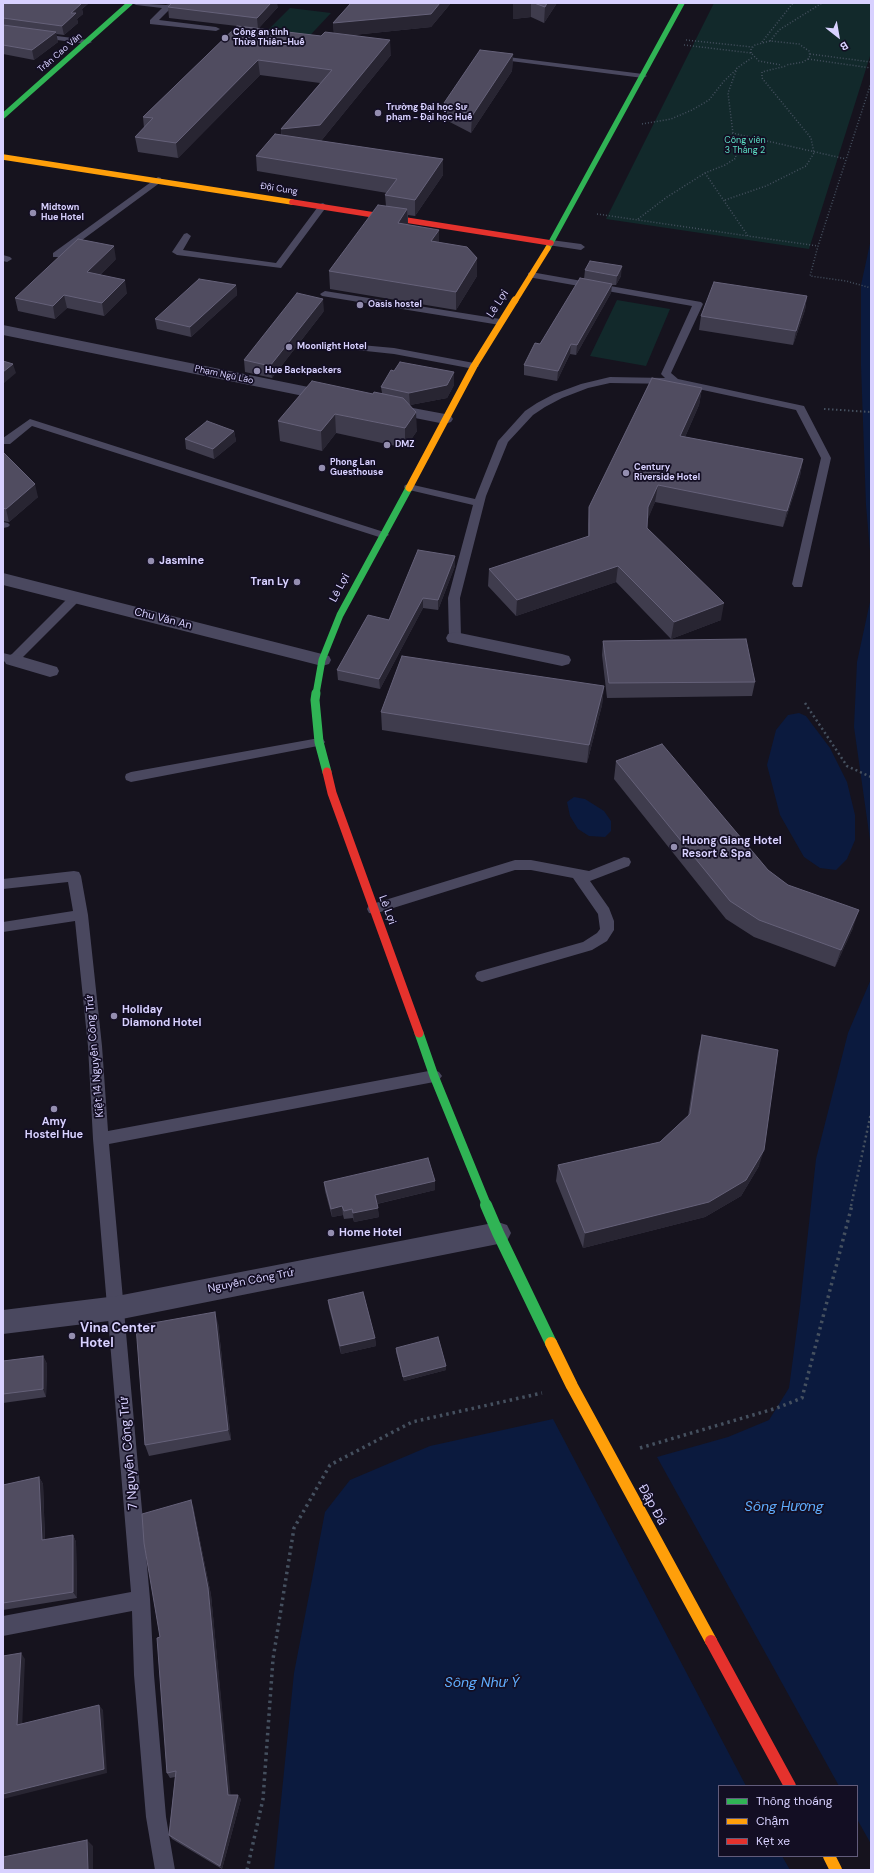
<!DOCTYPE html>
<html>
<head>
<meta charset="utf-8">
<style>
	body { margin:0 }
	#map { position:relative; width:874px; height:1873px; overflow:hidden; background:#16131e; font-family:"DM Sans",sans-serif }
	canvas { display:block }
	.frame { position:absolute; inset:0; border:4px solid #d8d1ff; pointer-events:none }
	.legend { position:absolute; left:718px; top:1785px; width:140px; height:72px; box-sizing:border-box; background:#130e23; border:1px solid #625c7b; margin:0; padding:5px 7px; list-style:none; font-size:12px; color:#d8d1ff }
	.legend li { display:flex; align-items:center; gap:8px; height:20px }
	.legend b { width:20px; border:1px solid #625c7b }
	.north { position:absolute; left:818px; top:16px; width:40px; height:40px; -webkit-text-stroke:3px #130e23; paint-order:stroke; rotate:149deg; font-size:11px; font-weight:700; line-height:16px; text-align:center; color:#d8d1ff }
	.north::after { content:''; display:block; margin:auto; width:14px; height:18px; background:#d8d1ff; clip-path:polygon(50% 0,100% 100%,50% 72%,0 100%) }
</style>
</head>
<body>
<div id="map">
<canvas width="874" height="1873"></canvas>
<div class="frame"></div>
<ul class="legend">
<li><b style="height:5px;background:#30b455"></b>Thông thoáng</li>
<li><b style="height:5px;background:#ff9f0a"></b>Chậm</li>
<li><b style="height:5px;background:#e5322d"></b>Kẹt xe</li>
</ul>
<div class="north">B</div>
</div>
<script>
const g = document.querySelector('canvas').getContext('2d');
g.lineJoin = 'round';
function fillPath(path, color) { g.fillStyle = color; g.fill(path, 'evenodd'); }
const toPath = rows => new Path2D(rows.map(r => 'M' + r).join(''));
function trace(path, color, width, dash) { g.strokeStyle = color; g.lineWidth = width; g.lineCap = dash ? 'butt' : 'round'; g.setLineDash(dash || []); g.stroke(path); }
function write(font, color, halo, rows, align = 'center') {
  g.font = font + ' "DM Sans",sans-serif'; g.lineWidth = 3.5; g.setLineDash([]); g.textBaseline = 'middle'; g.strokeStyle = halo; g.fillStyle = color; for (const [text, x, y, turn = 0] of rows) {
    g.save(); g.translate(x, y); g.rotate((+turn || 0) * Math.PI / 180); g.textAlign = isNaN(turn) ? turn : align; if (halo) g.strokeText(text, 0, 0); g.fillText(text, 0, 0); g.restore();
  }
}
const green = toPath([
	[714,3,871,3,871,53,809,249,606,219],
	[290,8,331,13,301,45,259,39],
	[617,300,670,309,646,366,590,356]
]);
const water = toPath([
	[871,239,871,847,854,727,857,662,870,602,870,551,866,505,861,366,861,285],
	[799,713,806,716,830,748,847,782,855,815,855,840,847,859,836,870,820,868,804,857,780,815,767,765,776,730,788,715],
	[574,797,585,799,604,811,611,821,611,831,605,837,589,836,578,829,570,816,567,802],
	[871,979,871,1844,857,1819,857,1786,839,1786,657,1457,728,1437,769,1420,789,1388,800,1306,816,1159,848,1033],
	[553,1419,746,1786,719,1786,719,1856,782,1856,790,1870,274,1870,294,1673,325,1512,350,1480,430,1446]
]);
const pathFar3 = toPath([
	[686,40,752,47],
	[770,41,779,30,822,3],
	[762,42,793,3],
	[684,45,751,53,759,61,781,65],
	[751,53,751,49,755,45,770,41,799,44,809,51,810,56,808,59,803,62,786,65],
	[810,54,871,62],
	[808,59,871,68],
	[871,83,818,246,810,276,846,281,871,288],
	[642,124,671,119,692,110,709,100,724,81,737,69],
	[732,133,846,159],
	[705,173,748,236,818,246],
	[725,200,766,186,806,166,814,153,811,138,762,78,762,72,786,66],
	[597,214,748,236],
	[638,219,667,197,705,173,725,165,736,158,728,93,737,68,753,57]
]);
const pathFar2 = toPath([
	[824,409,871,412]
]);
const pathFar1 = toPath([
	[805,703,847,766,871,777],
	[851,1206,871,1113]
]);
const path = toPath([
	[640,1448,777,1408,802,1398,852,1205],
	[247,1870,263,1799,273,1659,294,1528,330,1465,412,1422,542,1393]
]);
const lane = toPath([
	[132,3,166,5,176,3,159,20,216,27,220,29,216,31,150,24,150,20,162,8,136,5,132,3],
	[3,29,88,40,92,42,88,44,3,33,3,29],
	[492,55,643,74,647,76,643,78,495,59,492,59,492,55],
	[158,177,161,178,161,182,59,257,53,257,53,253,158,177],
	[323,203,327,206,281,268,177,255,172,252,184,234,187,233,191,236,183,250,276,263,320,204,323,203],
	[551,240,581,244,585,247,581,250,548,245,547,243,551,240],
	[3,255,10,257,12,259,7,262,3,261,3,255],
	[531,272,701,302,703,304,671,373,678,379,804,406,831,458,802,587,794,587,792,584,821,458,796,410,675,384,610,383,588,388,562,398,545,407,533,415,508,442,486,496,460,598,461,638,459,641,451,641,449,638,448,598,473,505,405,489,404,487,405,485,409,484,475,499,498,441,525,411,537,403,554,394,581,384,610,377,665,378,661,374,692,306,528,277,528,273,531,272],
	[325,291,500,319,505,322,500,325,322,296,320,294,325,291],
	[350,344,394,348,474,363,479,366,474,369,394,354,347,349,345,347,347,345,350,344],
	[30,419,387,533,389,535,383,538,379,537,32,426,10,444,3,444,3,438,30,419],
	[3,522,8,523,10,525,8,527,3,528,3,522],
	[76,593,80,594,82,597,80,600,17,663,13,664,3,661,3,653,11,655,72,594,76,593],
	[319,738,323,739,325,742,323,745,131,782,126,780,125,777,126,774,131,772,319,738],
	[624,857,629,858,631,862,629,866,590,881,609,908,614,921,614,930,607,941,592,950,482,982,477,980,475,976,477,972,583,942,597,933,600,929,598,914,573,878,531,870,515,870,374,914,369,913,367,909,369,905,515,860,531,860,589,871,624,857],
	[74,871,79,872,81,876,88,915,102,1046,108,1131,434,1070,439,1072,442,1076,439,1080,434,1082,109,1144,150,1599,154,1675,166,1817,175,1870,155,1870,146,1817,134,1675,132,1611,3,1636,3,1616,131,1592,93,1139,88,1046,75,921,3,932,3,922,73,911,68,882,3,889,3,879,74,871]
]);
const street = toPath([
	[3,325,333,392,339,394,341,397,339,400,333,402,3,335,3,325],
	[386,403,445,414,451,416,453,419,451,422,445,424,380,411,378,408,380,405,386,403],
	[3,573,322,654,329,656,331,660,329,664,322,666,3,585,3,573],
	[455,632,562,654,569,656,571,660,569,664,562,666,448,642,446,638,448,634,455,632],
	[13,654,57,667,59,671,57,675,50,677,6,664,4,660,6,656,13,654],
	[498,1222,507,1225,511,1233,507,1241,498,1244,117,1320,3,1334,3,1310,117,1296,498,1222]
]);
const fastFar3 = toPath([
	[3,116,130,3],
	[548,248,682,3]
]);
const fastFar2 = toPath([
	[316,694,322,660,340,615,409,488]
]);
const fastFar1 = toPath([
	[316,693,315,700,319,742,327,772],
	[419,1033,434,1076,487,1206]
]);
const fast = toPath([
	[486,1205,498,1233,551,1343]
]);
const slowFar2 = toPath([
	[3,157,292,202],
	[515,301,548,248]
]);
const slowFar1 = toPath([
	[409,488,474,366,515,300]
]);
const slow = toPath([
	[551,1343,572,1386,711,1641],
	[829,1856,836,1870]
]);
const jamFar2 = toPath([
	[292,202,551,243]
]);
const jamFar1 = toPath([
	[327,772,332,793,419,1033]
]);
const jam = toPath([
	[711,1641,790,1786]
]);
const wall = toPath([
	[3,3,89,3,82,9,83,14,77,19,78,23,64,35,56,34,58,42,34,60,3,54],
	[351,3,451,3,431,27,353,35,391,55,321,141,319,141,443,159,443,175,415,216,408,215,408,225,439,242,477,258,477,276,456,310,330,289,329,271,386,206,385,195,387,193,257,171,256,156,281,135,281,129,320,83,260,75,178,158,138,152,135,137,144,128,143,117,237,26,169,18,168,7,278,7,258,29,321,36,334,33,333,23],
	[514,3,557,3,544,23,531,17,513,19],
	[513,54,512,71,471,133,444,119,444,103],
	[116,259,100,275,127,293,104,316,67,308,55,319,18,311,15,298],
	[585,270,621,276,616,285,612,285,611,293,576,355,570,354,557,381,524,375,524,365,540,344,584,279],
	[236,285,237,295,191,337,157,329,155,319],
	[807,296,805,310,793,345,699,330,701,316],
	[324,311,272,378,245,372,244,360],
	[394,371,454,372,454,385,447,398,410,405,417,431,405,448,336,433,322,451,280,441,278,421,373,394,382,393,381,387],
	[702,388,699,405,685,437,803,459,800,476,783,527,655,502,647,520,647,528,721,620,671,639,616,582,516,616,488,586,489,569,588,537,588,524,589,507],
	[234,431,236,441,214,459,186,449,185,439],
	[3,452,38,497,9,522,3,521],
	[455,556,455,566,438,610,423,608,380,689,338,680,337,670],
	[603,641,755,682,752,696,607,698,602,655],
	[604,686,602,705,587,763,382,730,381,712],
	[616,761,788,885,853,928,835,967,754,937,726,919,614,779],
	[702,1035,759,1166,741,1196,705,1217,583,1248,556,1181,558,1165,660,1142,688,1116,698,1052],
	[435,1181,435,1190,377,1204,379,1217,354,1222,353,1218,344,1219,343,1215,332,1217,325,1191,324,1182],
	[328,1300,375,1338,376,1346,341,1354,329,1308],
	[218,1323,231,1440,149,1456,145,1445],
	[396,1348,446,1366,446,1370,404,1381,396,1352],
	[43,1356,47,1364,46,1397,3,1403,3,1361],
	[39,1477,43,1484,45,1540,73,1535,76,1542,77,1598,3,1610,3,1485],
	[193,1506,211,1595,230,1795,241,1799,222,1869,172,1839,169,1835,175,1777,170,1778,167,1773,160,1637]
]);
const shadedWall = toPath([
	[75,3,89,3,82,9,83,14,77,19,78,23,64,35,62,26,71,13],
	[271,3,277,3,278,7,258,29,257,18],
	[440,3,451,3,431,27,334,37,333,23],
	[519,3,531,3,531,17,513,19,513,4],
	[547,3,557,3,544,23,545,7],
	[56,32,58,42,34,60,32,50],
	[390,40,391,55,321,141,282,145,281,129],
	[513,54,512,71,471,133,472,116],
	[258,60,260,75,178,158,176,143],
	[443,159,443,175,415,216,415,200],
	[407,209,408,226,398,223],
	[439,230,439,247,431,241],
	[114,246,116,259,89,285,87,272],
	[477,258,477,276,456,310,456,292],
	[622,266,621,276,616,285,617,276],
	[125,280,127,293,104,316,102,303],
	[612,284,611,293,576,355,577,345],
	[236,285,237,295,191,337,190,327],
	[64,295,67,308,55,319,53,306],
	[807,296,805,310,793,345,796,331],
	[323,299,324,311,272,378,270,366],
	[571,344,570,354,557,381,558,371],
	[13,364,16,373,3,384,3,372],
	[454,372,454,385,447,398,410,405,409,393],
	[702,388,699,405,678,453,680,436],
	[416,412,417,431,405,448,405,428],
	[335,414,336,433,322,451,321,431],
	[234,431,236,441,214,459,213,449],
	[803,459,800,476,783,527,787,511],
	[35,484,38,497,9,522,6,509],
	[658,485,655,502,646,524,648,507],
	[455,556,455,566,438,610,438,600],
	[618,566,616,582,516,616,517,600],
	[423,598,423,608,380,689,379,679],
	[724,603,721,620,671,639,674,622],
	[604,686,602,705,587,763,589,745],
	[859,910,853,928,835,967,841,950],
	[764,1150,759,1166,741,1196,705,1217,583,1248,585,1233],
	[435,1181,435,1190,376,1204,375,1195],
	[342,1206,343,1215,332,1217,331,1209],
	[378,1208,379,1217,354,1222,353,1213],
	[215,1312,218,1323,231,1440,228,1430],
	[375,1338,376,1346,341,1354,340,1346],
	[43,1356,47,1364,46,1397,43,1389],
	[446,1366,446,1370,404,1381,403,1377],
	[39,1477,43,1484,45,1546,42,1540],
	[191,1500,193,1506,211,1595,231,1799,228,1795],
	[73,1535,76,1542,77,1598,73,1592],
	[21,1653,25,1659,22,1730,17,1725],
	[99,1705,103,1710,107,1773,3,1799,3,1794],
	[238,1795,241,1799,222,1869,220,1866],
	[87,1840,93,1846,93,1870,88,1870]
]);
const building = toPath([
	[3,3,75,3,81,4,71,13,76,13,62,26,3,18,3,3],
	[172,3,271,3,257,18,168,7,172,3],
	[351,3,440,3,431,14,333,23,351,3],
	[534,3,547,3,545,7,534,3],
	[3,25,56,32,32,50,3,45,3,25],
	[237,26,321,36,325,32,390,40,320,125,281,129,332,70,258,60,176,143,135,137,153,118,143,117,237,26],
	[480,50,513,54,472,116,444,103,480,50],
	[275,134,443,159,415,200,385,195,397,179,256,156,275,134],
	[378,205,407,209,398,223,439,230,431,241,467,247,477,258,456,292,329,271,378,205],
	[78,239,114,246,87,272,125,280,102,303,64,295,53,306,15,298,78,239],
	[590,261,622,266,617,276,585,270,590,261],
	[580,278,612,284,577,345,571,344,558,371,524,365,535,343,540,344,580,278],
	[199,279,236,285,190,327,155,319,199,279],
	[714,282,807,296,796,331,701,316,714,282],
	[297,293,323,299,270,366,244,360,297,293],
	[3,361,13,364,3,372,3,361],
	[400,362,454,372,447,385,409,393,381,387,391,370,394,371,400,362],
	[652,378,702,388,680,436,803,459,787,511,658,485,648,507,647,528,724,603,674,622,618,566,517,600,489,569,589,536,589,507,652,378],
	[312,381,373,394,374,392,403,398,416,412,405,428,335,414,321,431,278,421,312,381],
	[207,421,234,431,213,449,185,439,207,421],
	[3,452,35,484,6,509,3,508,3,452],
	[418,550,455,556,438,600,423,598,379,679,337,670,368,615,389,620,418,550],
	[746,639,755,682,609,683,603,641,746,639],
	[402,656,604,686,589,745,381,712,402,656],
	[662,744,768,870,788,885,859,910,841,950,759,920,730,901,616,761,662,744],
	[702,1035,778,1050,764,1150,746,1180,709,1202,585,1233,558,1165,660,1142,690,1114,702,1035],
	[428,1158,435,1181,375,1195,378,1208,353,1213,352,1209,344,1211,342,1206,331,1209,324,1182,428,1158],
	[363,1292,375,1338,340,1346,328,1300,363,1292],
	[215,1312,228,1430,145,1445,136,1326,215,1312],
	[438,1337,446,1366,403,1377,396,1348,438,1337],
	[43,1356,43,1389,3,1394,3,1361,43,1356],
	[39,1477,42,1540,73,1535,73,1592,3,1603,3,1485,39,1477],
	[191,1500,208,1588,228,1795,238,1795,220,1866,169,1835,176,1771,167,1773,157,1638,160,1637,144,1543,142,1514,191,1500],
	[21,1653,17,1725,99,1705,104,1769,3,1794,3,1656,21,1653],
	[87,1840,88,1870,3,1870,3,1857,87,1840]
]);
const markers = [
	[225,38,4,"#948eb0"],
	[378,113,4,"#948eb0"],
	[33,213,4,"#948eb0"],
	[360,305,4,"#948eb0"],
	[289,347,4,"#948eb0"],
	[257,371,4,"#948eb0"],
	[387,445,4,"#948eb0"],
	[322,468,4,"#948eb0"],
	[626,473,4,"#948eb0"],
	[151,561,4,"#948eb0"],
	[297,582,4,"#948eb0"],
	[674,847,4,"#948eb0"],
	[114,1016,4,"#948eb0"],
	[54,1109,4,"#948eb0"],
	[331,1233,4,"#948eb0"],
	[72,1336,4,"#948eb0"]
];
const farPoinames = [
	["Công an tỉnh",233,33],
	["Thừa Thiên-Huế",233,43],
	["Trường Đại học Sư",386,108],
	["phạm - Đại học Huế",386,118],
	["Midtown",41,208],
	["Hue Hotel",41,218],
	["Oasis hostel",368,305],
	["Moonlight Hotel",297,347],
	["Hue Backpackers",265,371],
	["DMZ",395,445],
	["Phong Lan",330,463],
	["Guesthouse",330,473],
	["Century",634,468],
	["Riverside Hotel",634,478]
];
const farStreetnames = [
	["Trần Cao Vân",60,53,-41],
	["Đội Cung",279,189,9],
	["Phạm Ngũ Lão",224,375,12]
];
const farParknames = [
	["Công viên",745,141],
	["3 Tháng 2",745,151]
];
const streetNames = [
	["Lê Lợi",498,304,-57],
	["Lê Lợi",340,588,-62],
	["Chu Văn An",163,619,14],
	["Lê Lợi",387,910,70],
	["Kiệt 14 Nguyễn Công Trứ",95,1056,-95],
	["Nguyễn Công Trứ",251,1281,-11]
];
const poiNames = [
	["Jasmine",159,561],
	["Tran Ly",289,582,"right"],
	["Huong Giang Hotel",682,841],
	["Resort & Spa",682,854],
	["Holiday",122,1010],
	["Diamond Hotel",122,1023],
	["Amy",54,1122,"center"],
	["Hostel Hue",54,1135,"center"],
	["Home Hotel",339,1233]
];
const nearPoinames = [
	["Vina Center",80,1329],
	["Hotel",80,1344]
];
const nearStreetnames = [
	["7 Nguyễn Công Trứ",129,1453,-95],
	["Đập Đá",652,1505,61]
];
const nearWaternames = [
	["Sông Hương",784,1507],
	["Sông Như Ý",482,1683]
];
fillPath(green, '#12292b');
fillPath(water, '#0b1a3e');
trace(pathFar3, '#45505f', 1.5, [1, 2]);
trace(pathFar2, '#45505f', 2, [1.5, 2.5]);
trace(pathFar1, '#45505f', 2.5, [2, 3]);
trace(path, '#45505f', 3.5, [2.5, 4]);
fillPath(lane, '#4a485f');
fillPath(street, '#4a485f');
trace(fastFar3, '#30b455', 5.5);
trace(fastFar2, '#30b455', 7);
trace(fastFar1, '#30b455', 9);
trace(fast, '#30b455', 12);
trace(slowFar2, '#ff9f0a', 5.5);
trace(slowFar1, '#ff9f0a', 7);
trace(slow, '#ff9f0a', 12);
trace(jamFar2, '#e5322d', 5.5);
trace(jamFar1, '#e5322d', 9);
trace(jam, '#e5322d', 12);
fillPath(wall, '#3f3c4d');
fillPath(shadedWall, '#282532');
fillPath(building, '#504c60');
trace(building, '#656179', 1);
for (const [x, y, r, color] of markers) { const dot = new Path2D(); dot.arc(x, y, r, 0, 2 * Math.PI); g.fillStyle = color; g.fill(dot); trace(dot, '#130e23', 1.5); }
write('bold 9px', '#d8d1ff', '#130e23', farPoinames, 'left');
write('9px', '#d8d1ff', '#130e23', farStreetnames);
write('9px', '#5cdfc4', '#130e23', farParknames);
write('11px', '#d8d1ff', '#130e23', streetNames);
write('bold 11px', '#d8d1ff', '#130e23', poiNames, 'left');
write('bold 13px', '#d8d1ff', '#130e23', nearPoinames, 'left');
write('13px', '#d8d1ff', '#130e23', nearStreetnames);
write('italic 14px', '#5faeff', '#130e23', nearWaternames);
</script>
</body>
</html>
